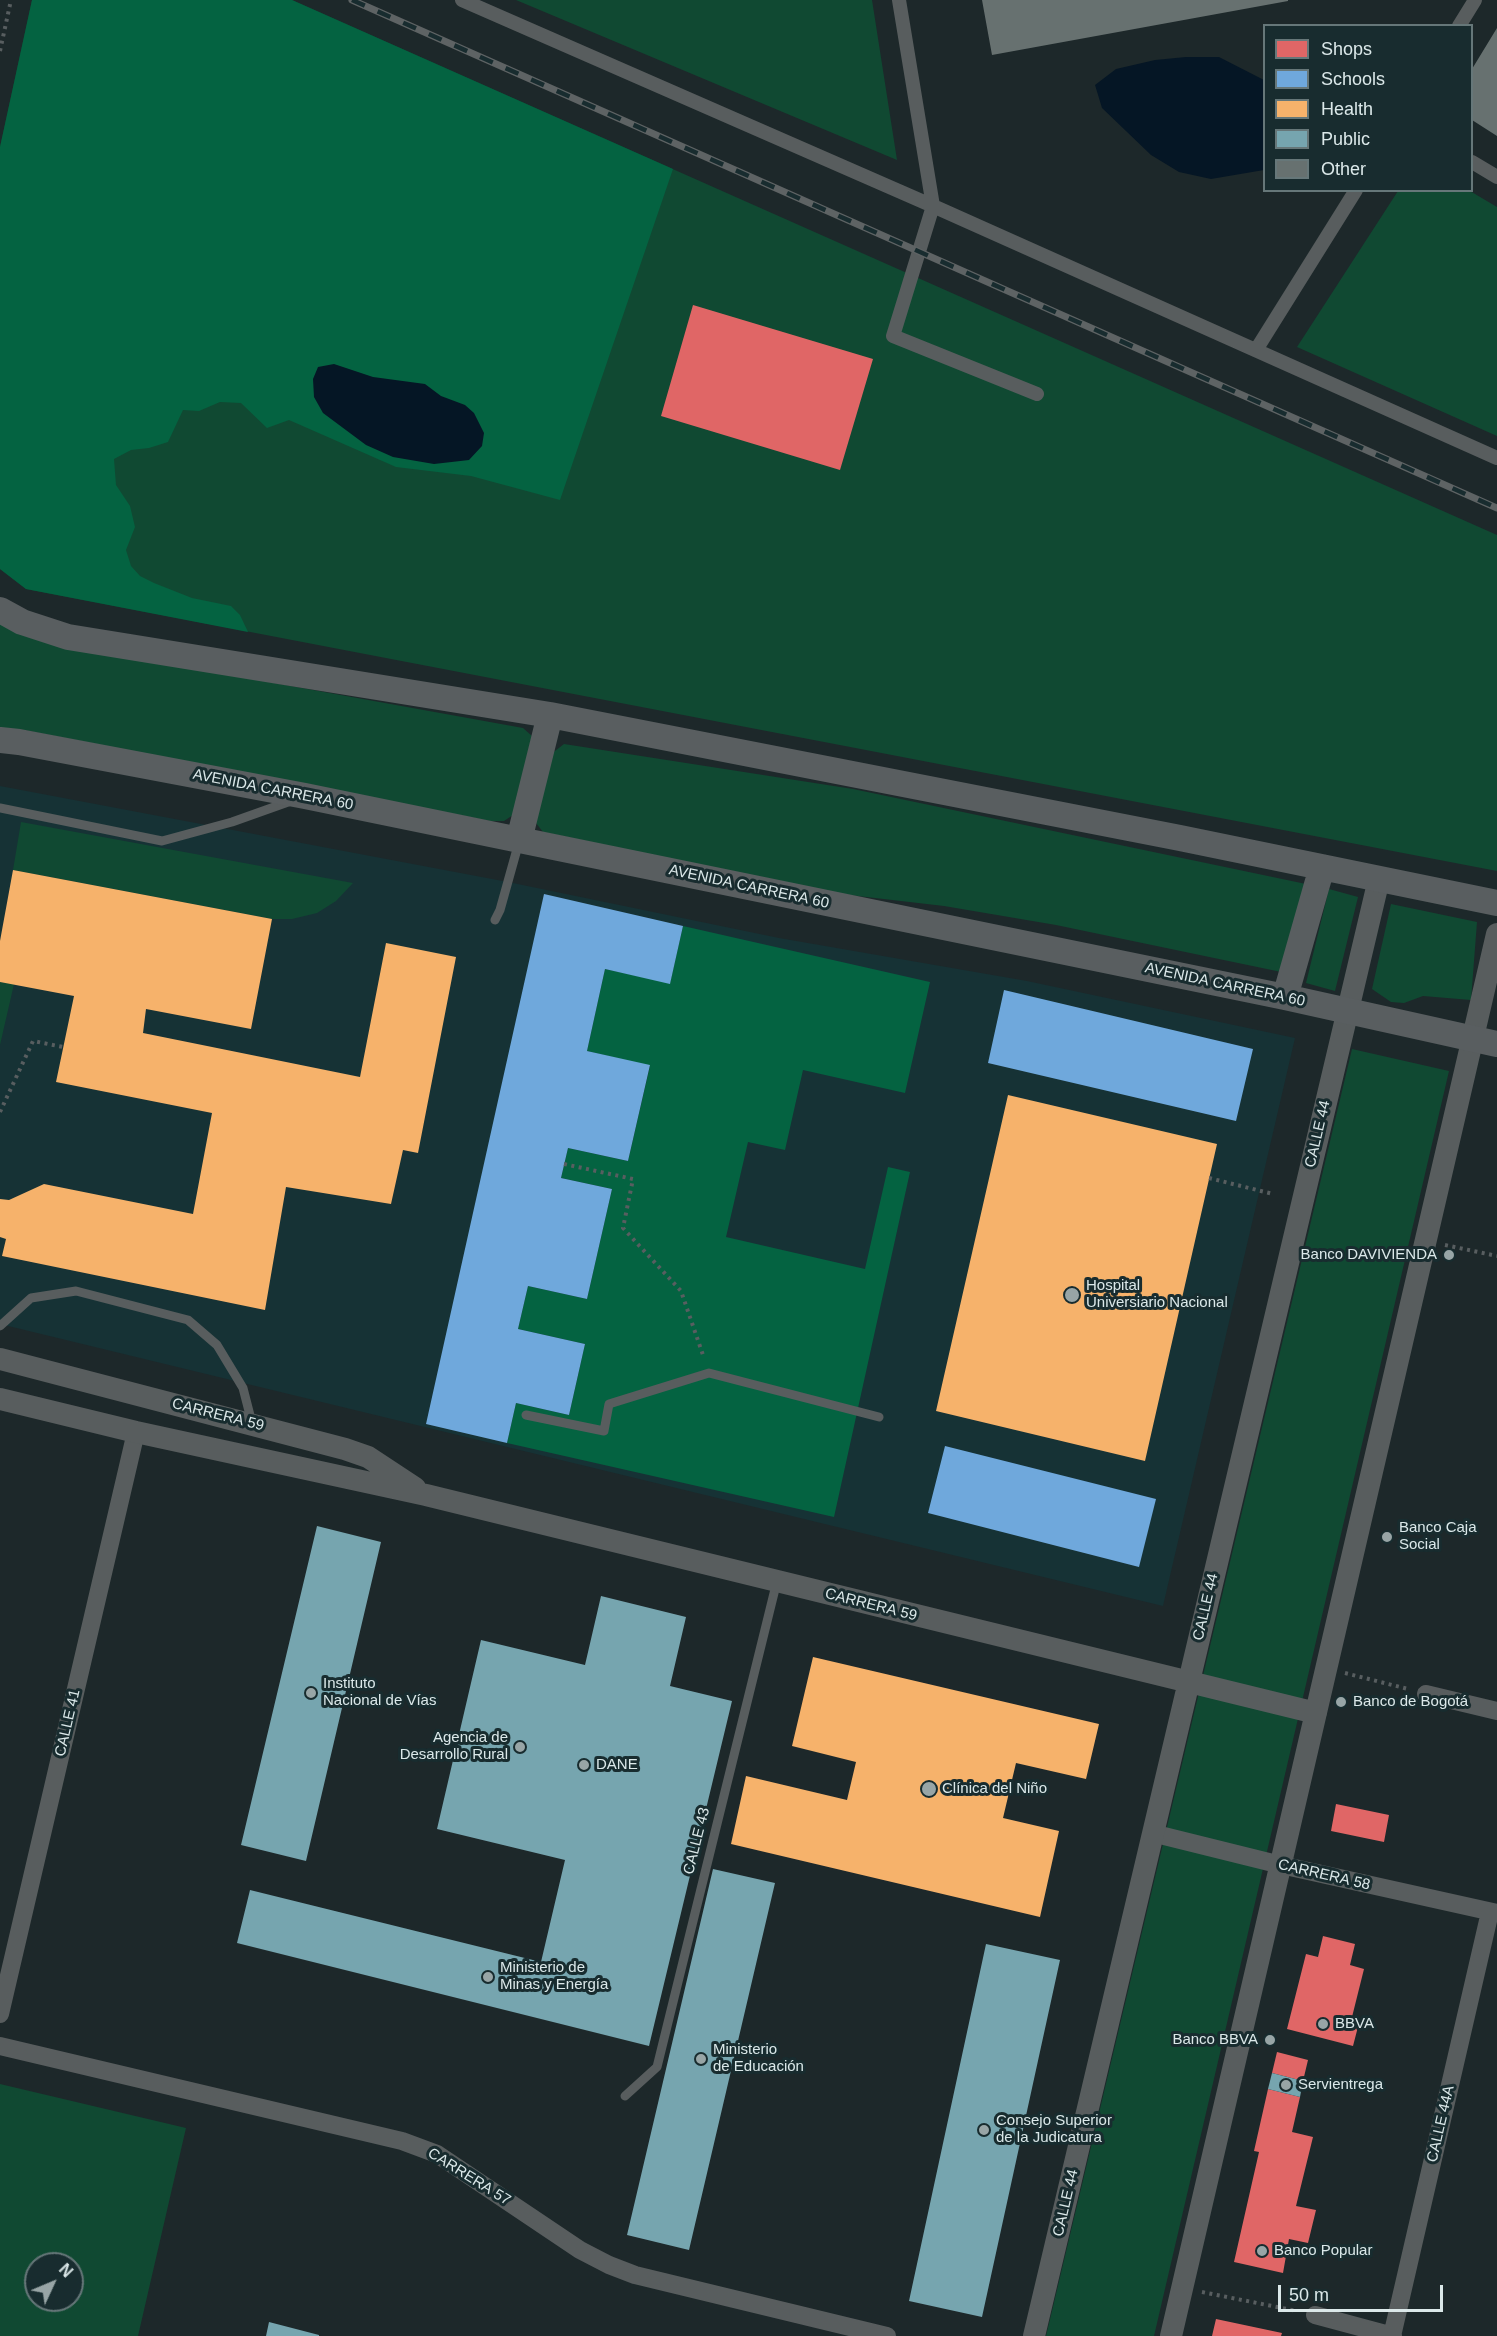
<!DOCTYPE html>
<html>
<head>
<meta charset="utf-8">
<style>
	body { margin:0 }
	#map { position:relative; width:1497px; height:2336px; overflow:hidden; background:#1d282a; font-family:Arial,sans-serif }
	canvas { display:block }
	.legend { position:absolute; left:1263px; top:24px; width:210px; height:168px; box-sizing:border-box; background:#182c2f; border:2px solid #667779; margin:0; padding:8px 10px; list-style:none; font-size:18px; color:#dbe8e9 }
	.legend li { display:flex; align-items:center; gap:12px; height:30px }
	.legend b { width:30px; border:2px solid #667779 }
	.north { position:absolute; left:24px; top:2252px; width:60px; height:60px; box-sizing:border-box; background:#182c2f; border:2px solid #667779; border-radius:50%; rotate:46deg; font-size:16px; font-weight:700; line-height:24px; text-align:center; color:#dbe8e9 }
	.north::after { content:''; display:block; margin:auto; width:21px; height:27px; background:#98a5a6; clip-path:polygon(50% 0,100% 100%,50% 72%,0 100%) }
	.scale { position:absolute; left:1278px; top:2285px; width:165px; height:27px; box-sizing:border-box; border:3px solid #dbe8e9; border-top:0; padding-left:8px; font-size:18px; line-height:21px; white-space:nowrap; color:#dbe8e9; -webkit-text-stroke:4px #182c2f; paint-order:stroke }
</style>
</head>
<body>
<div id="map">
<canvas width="1497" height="2336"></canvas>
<ul class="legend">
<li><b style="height:16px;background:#e06666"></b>Shops</li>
<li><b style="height:16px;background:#6fa8dc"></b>Schools</li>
<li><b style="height:16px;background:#f6b26b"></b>Health</li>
<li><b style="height:16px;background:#76a5af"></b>Public</li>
<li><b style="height:16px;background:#677170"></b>Other</li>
</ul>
<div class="north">N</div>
<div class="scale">50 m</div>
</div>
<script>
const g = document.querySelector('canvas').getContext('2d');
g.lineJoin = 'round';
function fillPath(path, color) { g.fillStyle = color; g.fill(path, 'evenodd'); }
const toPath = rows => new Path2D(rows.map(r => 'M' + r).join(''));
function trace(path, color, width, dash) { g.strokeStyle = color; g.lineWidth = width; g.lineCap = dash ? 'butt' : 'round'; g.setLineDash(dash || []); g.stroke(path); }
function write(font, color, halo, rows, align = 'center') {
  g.font = font + ' Arial,sans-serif'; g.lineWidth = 6; g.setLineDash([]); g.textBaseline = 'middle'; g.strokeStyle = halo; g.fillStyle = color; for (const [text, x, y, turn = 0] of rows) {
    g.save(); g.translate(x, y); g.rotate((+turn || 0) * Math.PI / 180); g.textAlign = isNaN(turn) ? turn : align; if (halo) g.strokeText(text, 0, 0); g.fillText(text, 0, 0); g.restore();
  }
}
const built = toPath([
	[0,786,508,882,779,938,1027,981,1295,1038,1163,1606,0,1324]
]);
const green = toPath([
	[32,0,292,0,1497,535,1497,871,26,589,0,569,0,147],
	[516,0,872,0,897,160],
	[1398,191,1470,191,1497,207,1497,436,1297,347],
	[0,623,103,652,523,728,532,736,513,815,504,821,490,821,29,731,0,729],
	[564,744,853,789,1306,884,1286,973,1056,925,944,906,832,893,543,832,536,823,551,754],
	[21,822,353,883,336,901,317,913,292,919,272,919,13,870],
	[1329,889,1358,897,1335,991,1306,983],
	[1391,904,1477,922,1471,1000,1423,996,1404,1003,1391,1002,1372,989],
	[0,982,14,984,0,1045],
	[1352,1049,1449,1071,1154,2336,1046,2336],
	[0,2084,186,2128,138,2336,0,2336],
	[36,2264,72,2264,72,2300,36,2300]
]);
const forest = toPath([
	[32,0,292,0,673,169,560,500,471,476,396,467,289,420,267,428,241,403,220,402,199,411,183,410,168,442,149,448,131,450,114,459,116,485,130,506,135,527,126,550,131,566,140,576,154,583,192,598,231,606,240,615,248,632,26,589,0,569,0,147],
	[683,926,930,982,905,1093,803,1070,785,1150,748,1142,726,1237,865,1269,888,1167,910,1172,834,1517,507,1443,516,1403,569,1415,585,1344,518,1329,528,1286,587,1299,612,1189,561,1178,568,1148,628,1161,650,1066,587,1051,605,969,670,983]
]);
const water = toPath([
	[1186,57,1219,57,1264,80,1264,170,1211,179,1179,172,1151,155,1102,108,1095,85,1116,69,1155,60],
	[334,364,373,377,425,384,441,396,465,405,474,413,484,433,482,446,469,460,434,464,393,457,366,445,323,413,314,397,313,379,318,367]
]);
const shops = toPath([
	[693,305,873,359,840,470,661,416],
	[1336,1804,1389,1815,1384,1842,1331,1831],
	[1323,1936,1355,1944,1350,1965,1364,1969,1352,2017,1360,2019,1353,2046,1287,2029,1306,1954,1318,1957],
	[1277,2052,1308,2060,1303,2081,1272,2073],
	[1268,2089,1300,2097,1292,2132,1313,2137,1296,2206,1316,2210,1308,2243,1289,2239,1283,2273,1234,2262,1259,2152,1254,2151],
	[1216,2319,1282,2333,1281,2336,1212,2336]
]);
const schools = toPath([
	[544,894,683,926,670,984,605,969,587,1051,650,1065,628,1161,568,1148,561,1178,612,1189,587,1299,528,1286,518,1329,585,1344,569,1415,516,1403,507,1443,426,1424],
	[1004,990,1253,1049,1236,1121,988,1063],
	[945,1446,1156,1499,1139,1567,928,1513]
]);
const health = toPath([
	[13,870,272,919,251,1029,146,1009,143,1033,360,1077,386,943,456,957,418,1153,403,1150,391,1204,286,1187,265,1310,2,1256,6,1239,0,1237,0,1199,9,1200,44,1184,193,1214,212,1113,56,1082,74,996,0,982,0,941],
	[1008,1095,1217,1144,1145,1461,936,1411],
	[813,1657,1099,1724,1086,1779,1016,1763,1003,1818,1059,1831,1040,1917,731,1844,746,1776,847,1800,856,1762,792,1746]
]);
const public = toPath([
	[317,1526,381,1542,306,1861,241,1845],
	[601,1596,686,1617,670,1686,732,1701,649,2046,237,1943,250,1890,541,1962,565,1860,437,1829,481,1640,585,1665],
	[713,1869,775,1883,689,2250,627,2235],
	[986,1944,1060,1960,982,2317,909,2301],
	[1272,2073,1303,2081,1300,2097,1268,2089],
	[269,2322,319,2335,319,2336,266,2336]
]);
const building = toPath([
	[982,0,1288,0,1288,1,992,55],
	[1497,28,1497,136,1472,120,1472,69]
]);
const path = toPath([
	[0,51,11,0],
	[0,1112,33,1041,63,1047],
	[564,1164,633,1179,623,1228,681,1291,704,1358],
	[1209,1178,1273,1194],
	[1445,1245,1497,1256],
	[1345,1673,1408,1689],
	[1202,2292,1297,2311]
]);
const service = toPath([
	[0,808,162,841,232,822,291,801],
	[495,920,500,910,519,842],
	[0,1326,31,1298,76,1291,188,1320,217,1345,243,1388,252,1423],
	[526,1415,604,1431,609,1404,709,1373,879,1417],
	[625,2096,657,2067,777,1581]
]);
const pedestrian = toPath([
	[462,0,933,206,899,0],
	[1459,26,1475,0],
	[1472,162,1497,177],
	[1256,350,1356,190],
	[1037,394,893,336,933,206,1497,458]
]);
const minor = toPath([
	[1426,1694,1497,1711],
	[1152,1833,1281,1865,1497,1913],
	[0,2014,136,1432],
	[0,2046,402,2141,437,2154,580,2250,609,2265,635,2275,887,2336],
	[1315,2315,1393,2336],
	[1392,2336,1490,1912]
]);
const tertiary = toPath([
	[0,1359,345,1449,368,1457,415,1488],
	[0,1399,136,1432,426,1495,1316,1713],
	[1034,2336,1379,879],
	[1171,2336,1497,934]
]);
const secondary = toPath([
	[0,610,22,622,68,637,550,715,1180,838,1497,903],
	[0,740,19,742,305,796,1285,997,1497,1044],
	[519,840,550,715],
	[1285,997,1322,867]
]);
const rail = toPath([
	[352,0,1497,508]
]);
const markers = [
	[1449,1255,6,"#98a5a6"],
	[1072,1295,8,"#98a5a6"],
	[1387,1537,6,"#98a5a6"],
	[311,1693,6,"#98a5a6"],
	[1341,1702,6,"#98a5a6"],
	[520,1747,6,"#98a5a6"],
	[584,1765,6,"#98a5a6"],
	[929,1789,8,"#98a5a6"],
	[488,1977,6,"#98a5a6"],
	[1323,2024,6,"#98a5a6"],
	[1270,2040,6,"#98a5a6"],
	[701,2059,6,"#98a5a6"],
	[1286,2085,6,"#98a5a6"],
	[984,2130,6,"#98a5a6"],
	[1262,2251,6,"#98a5a6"]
];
const streetNames = [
	["AVENIDA CARRERA 60",273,790,11],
	["AVENIDA CARRERA 60",749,887,12],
	["AVENIDA CARRERA 60",1225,985,12],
	["CALLE 44",1318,1134,-77],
	["CARRERA 59",218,1415,14],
	["CARRERA 59",871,1605,14],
	["CALLE 44",1206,1607,-77],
	["CALLE 41",68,1723,-77],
	["CALLE 43",697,1841,-76],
	["CARRERA 58",1324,1875,13],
	["CALLE 44A",1441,2124,-77],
	["CARRERA 57",469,2177,32],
	["CALLE 44",1066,2203,-77]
];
const poiNames = [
	["Banco DAVIVIENDA",1437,1255,"right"],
	["Hospital",1086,1286],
	["Universiario Nacional",1086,1303],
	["Banco Caja",1399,1528],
	["Social",1399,1545],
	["Instituto",323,1684],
	["Nacional de Vías",323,1701],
	["Banco de Bogotá",1353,1702],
	["Agencia de",508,1738,"right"],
	["Desarrollo Rural",508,1755,"right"],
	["DANE",596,1765],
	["Clínica del Niño",942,1789],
	["Ministerio de",500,1968],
	["Minas y Energía",500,1985],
	["BBVA",1335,2024],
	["Banco BBVA",1258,2040,"right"],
	["Ministerio",713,2050],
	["de Educación",713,2067],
	["Servientrega",1298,2085],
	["Consejo Superior",996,2121],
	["de la Judicatura",996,2138],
	["Banco Popular",1274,2251]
];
fillPath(built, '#163235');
fillPath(green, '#104932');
fillPath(forest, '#046341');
fillPath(water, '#051625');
fillPath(shops, '#e06666');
fillPath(schools, '#6fa8dc');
fillPath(health, '#f6b26b');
fillPath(public, '#76a5af');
fillPath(building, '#677170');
trace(path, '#585e60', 4, [3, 4.5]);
trace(service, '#585d5e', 9);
trace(pedestrian, '#585d5e', 14);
trace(minor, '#585d5e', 18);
trace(tertiary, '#585d5e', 22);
trace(secondary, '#595e60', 26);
trace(rail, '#5e6364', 7);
trace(rail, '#182c2f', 4.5, [14]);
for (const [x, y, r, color] of markers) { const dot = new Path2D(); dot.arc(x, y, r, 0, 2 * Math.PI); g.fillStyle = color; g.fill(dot); trace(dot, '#182c2f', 2); }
write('15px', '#dbe8e9', '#182c2f', streetNames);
write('15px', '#dbe8e9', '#182c2f', poiNames, 'left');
</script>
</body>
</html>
